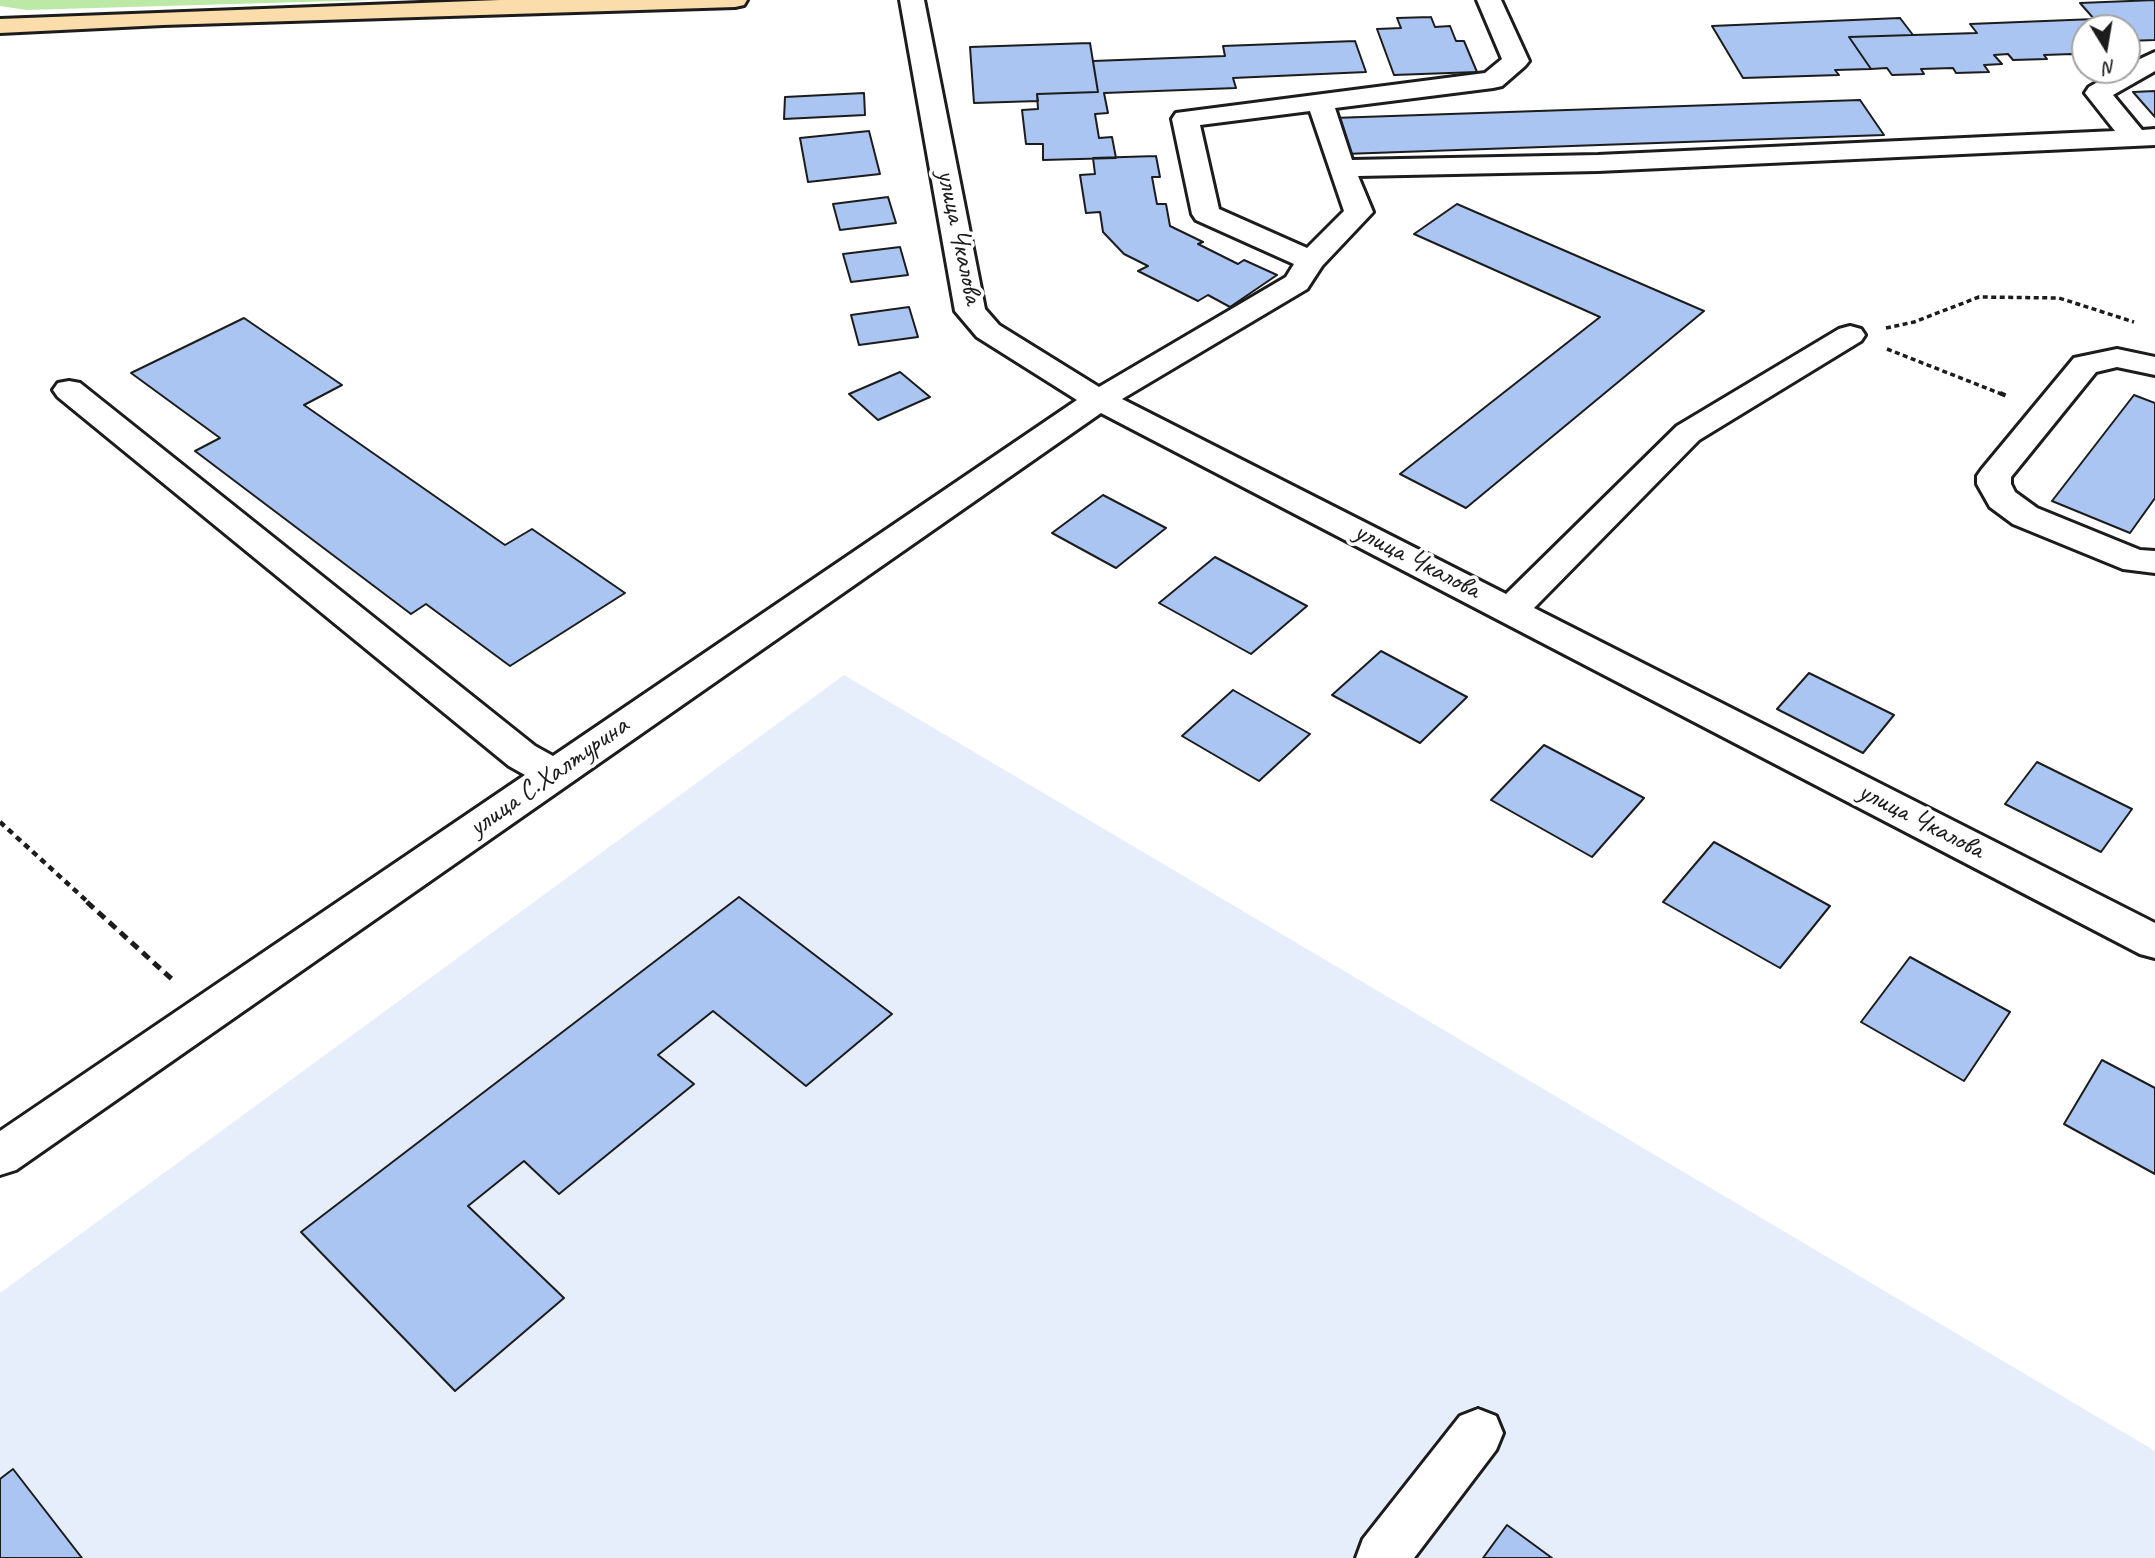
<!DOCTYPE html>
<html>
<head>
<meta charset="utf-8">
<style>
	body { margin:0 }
	#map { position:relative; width:2155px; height:1558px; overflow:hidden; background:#fff; font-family:Caveat,sans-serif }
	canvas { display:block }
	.north { position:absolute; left:2071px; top:14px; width:70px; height:70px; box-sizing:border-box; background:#fff; border:2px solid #a4a4a4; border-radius:50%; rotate:169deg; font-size:19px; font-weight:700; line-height:28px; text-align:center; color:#1c1c1c }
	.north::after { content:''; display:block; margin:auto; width:24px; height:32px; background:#1c1c1c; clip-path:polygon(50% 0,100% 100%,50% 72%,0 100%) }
</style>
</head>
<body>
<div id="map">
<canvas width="2155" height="1558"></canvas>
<div class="north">N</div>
</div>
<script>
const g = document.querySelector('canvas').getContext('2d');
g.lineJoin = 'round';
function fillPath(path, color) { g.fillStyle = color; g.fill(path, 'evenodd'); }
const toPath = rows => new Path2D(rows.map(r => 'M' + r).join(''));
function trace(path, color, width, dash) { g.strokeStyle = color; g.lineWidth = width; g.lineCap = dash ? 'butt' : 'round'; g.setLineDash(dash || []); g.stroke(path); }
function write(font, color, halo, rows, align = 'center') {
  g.font = font + ' Caveat,sans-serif'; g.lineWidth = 7; g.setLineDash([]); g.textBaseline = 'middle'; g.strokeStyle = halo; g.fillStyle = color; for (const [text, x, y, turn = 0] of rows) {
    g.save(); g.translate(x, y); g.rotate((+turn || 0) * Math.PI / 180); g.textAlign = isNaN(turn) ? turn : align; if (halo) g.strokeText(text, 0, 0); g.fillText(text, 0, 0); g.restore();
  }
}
const built = toPath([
	[844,675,2155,1451,2155,1558,0,1558,0,1293]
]);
const green = toPath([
	[0,0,372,0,26,10,0,6]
]);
const building = toPath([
	[2155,0,2155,40,2127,41,2127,28,2102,28,2080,3,2155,0],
	[1431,17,1435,27,1450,26,1456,41,1464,41,1477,72,1394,75,1377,29,1401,28,1397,18,1431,17],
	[1900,18,1913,35,1849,37,1871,69,1835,70,1839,75,1743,78,1712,26,1900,18],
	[2095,19,2102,28,2085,28,2085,57,2075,58,2072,54,2044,55,2047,59,2013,60,2008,54,1994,55,2002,64,1984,65,1989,72,1956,73,1953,68,1921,69,1924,74,1892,75,1887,68,1871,69,1849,37,1977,33,1970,24,2095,19],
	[1355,41,1366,72,1233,78,1236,88,1104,93,1108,113,1095,114,1099,138,1112,137,1116,158,1043,160,1043,144,1026,144,1022,110,1038,109,1037,94,1098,92,1093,61,1225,56,1223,46,1355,41],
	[1090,43,1098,92,1037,94,1038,101,974,103,970,47,1090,43],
	[2155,91,2155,117,2133,92,2155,91],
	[864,93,865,115,784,119,785,97,864,93],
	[1860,100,1884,135,1344,154,1333,118,1860,100],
	[869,131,880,174,808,182,800,138,869,131],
	[1156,156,1160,177,1152,177,1157,204,1166,204,1170,226,1203,242,1198,244,1238,264,1244,260,1277,275,1230,307,1208,295,1198,301,1138,271,1148,266,1124,254,1103,232,1100,212,1086,213,1080,175,1095,174,1093,158,1156,156],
	[888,197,896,223,840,230,833,204,888,197],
	[1457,204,1704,311,1466,508,1400,474,1600,317,1414,234,1457,204],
	[900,247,908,275,851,282,843,254,900,247],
	[909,307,918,337,859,345,851,315,909,307],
	[244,318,342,385,304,405,505,545,532,529,625,593,510,666,426,604,411,614,195,451,220,438,131,373,244,318],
	[900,372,930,397,878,420,849,394,900,372],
	[2134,395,2155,403,2155,498,2130,533,2052,501,2134,395],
	[1103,495,1166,528,1116,568,1052,533,1103,495],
	[1215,557,1307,606,1251,654,1159,603,1215,557],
	[1381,651,1467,697,1420,743,1332,695,1381,651],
	[1809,673,1894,715,1863,753,1777,709,1809,673],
	[1233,690,1310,734,1259,781,1182,736,1233,690],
	[1544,745,1644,798,1592,857,1491,800,1544,745],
	[2037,762,2132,809,2101,852,2005,804,2037,762],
	[1714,842,1830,906,1780,968,1663,902,1714,842],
	[739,897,892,1014,806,1086,713,1011,658,1055,694,1084,559,1194,524,1161,468,1206,564,1298,455,1391,301,1232,739,897],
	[1910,957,2010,1012,1964,1081,1861,1022,1910,957],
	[2102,1060,2155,1088,2155,1174,2064,1124,2102,1060],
	[13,1469,82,1558,0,1558,0,1479,13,1469],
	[1507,1525,1552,1558,1483,1558,1507,1525]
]);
const pathFar2 = toPath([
	[1886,328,1914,322,1979,297,2059,298,2134,322],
	[1887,349,2004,395]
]);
const pathFar1 = toPath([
	[2000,393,2009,397],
	[0,822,89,903]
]);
const path = toPath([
	[87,902,175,982]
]);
const minor = toPath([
	[900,0,924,0,985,309,999,325,1099,387,1286,277,1294,264,1196,220,1192,214,1172,119,1176,113,1485,73,1502,59,1477,0,1501,0,1529,61,1525,66,1502,86,1493,88,1335,108,1352,160,1598,155,2115,131,2085,93,2089,87,2119,70,2127,70,2127,65,2155,52,2155,71,2113,95,2142,130,2155,129,2155,145,1598,171,1358,176,1373,212,1322,266,1307,289,1122,399,1506,594,1677,426,1839,329,1850,326,1861,329,1865,335,1861,341,1699,440,1534,608,2155,923,2155,958,2140,954,1101,413,16,1170,0,1175,0,1131,525,775,509,766,58,397,53,390,58,383,69,381,80,383,535,746,553,756,1077,400,977,337,955,311,900,0],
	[1310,111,1344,211,1307,248,1219,209,1200,125,1310,111],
	[2117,349,2155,357,2155,375,2117,367,2096,372,2011,477,2011,484,2015,492,2037,508,2140,550,2155,551,2155,573,2123,569,2013,524,1990,507,1977,484,1977,476,1982,469,2074,358,2117,349],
	[1478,1409,1496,1416,1503,1433,1496,1450,1414,1558,1356,1558,1363,1539,1460,1416,1478,1409]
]);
const major = toPath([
	[500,0,747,0,744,5,735,7,163,25,0,33,0,19,500,0]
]);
const streetNames = [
	["улица Чкалова",959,237,78],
	["улица Чкалова",1417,561,27],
	["улица С.Халтурина",549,777,-35],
	["улица Чкалова",1921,821,27]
];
fillPath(built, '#e6eefb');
fillPath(green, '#bde9a7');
fillPath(building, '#abc5f2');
trace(building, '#1c1c1c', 2);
trace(minor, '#1c1c1c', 6);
trace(major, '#1c1c1c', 6);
trace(pathFar2, '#1c1c1c', 3.5, [5, 3.5]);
trace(pathFar1, '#1c1c1c', 4.5, [6, 5]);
trace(path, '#1c1c1c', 5, [9, 6]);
fillPath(minor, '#fff');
fillPath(major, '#fbddab');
write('28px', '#1c1c1c', '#fff', streetNames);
</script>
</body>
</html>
